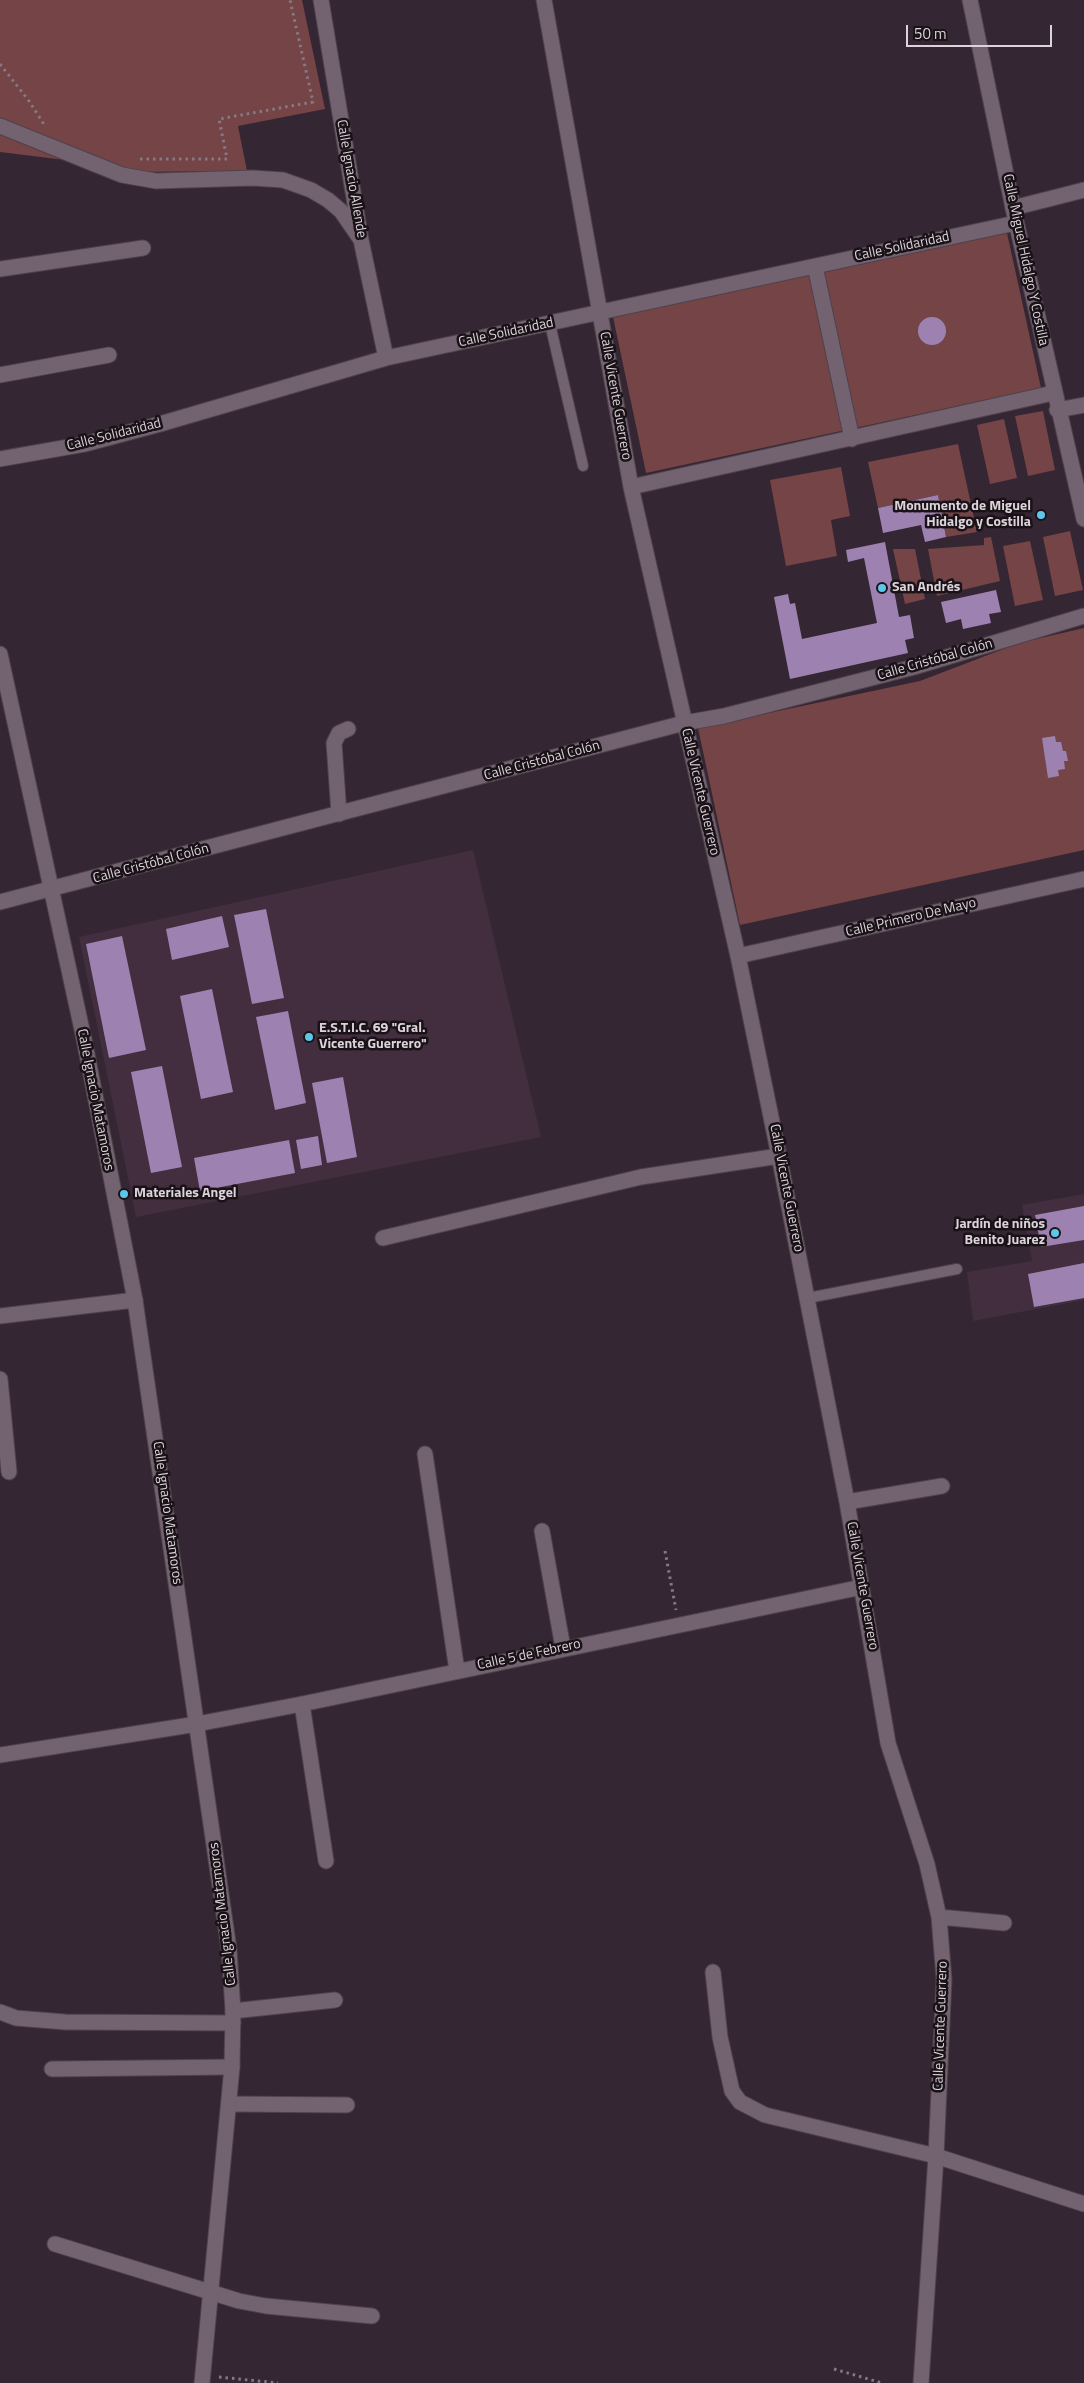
<!DOCTYPE html>
<html>
<head>
<meta charset="utf-8">
<style>
	body { margin:0 }
	#map { position:relative; width:1084px; height:2383px; overflow:hidden; background:#352633; font-family:"Titillium Web",sans-serif }
	canvas { display:block }
	.scale { position:absolute; left:906px; top:25px; width:146px; height:22px; box-sizing:border-box; border:2px solid #ddd3da; border-top:0; padding-left:6px; font-size:15px; line-height:18px; white-space:nowrap; color:#ddd3da; -webkit-text-stroke:4px #191217; paint-order:stroke }
</style>
</head>
<body>
<div id="map">
<canvas width="1084" height="2383"></canvas>
<div class="scale">50 m</div>
</div>
<script>
const g = document.querySelector('canvas').getContext('2d');
g.lineJoin = 'round';
function fillPath(path, color) { g.fillStyle = color; g.fill(path, 'evenodd'); }
const toPath = rows => new Path2D(rows.map(r => 'M' + r).join(''));
function trace(path, color, width, dash) { g.strokeStyle = color; g.lineWidth = width; g.lineCap = dash ? 'butt' : 'round'; g.setLineDash(dash || []); g.stroke(path); }
function write(font, color, halo, rows, align = 'center') {
  g.font = font + ' "Titillium Web",sans-serif'; g.lineWidth = 5; g.setLineDash([]); g.textBaseline = 'middle'; g.strokeStyle = halo; g.fillStyle = color; for (const [text, x, y, turn = 0] of rows) {
    g.save(); g.translate(x, y); g.rotate((+turn || 0) * Math.PI / 180); g.textAlign = isNaN(turn) ? turn : align; if (halo) g.strokeText(text, 0, 0); g.fillText(text, 0, 0); g.restore();
  }
}
const built = toPath([
	[473,850,541,1137,136,1217,79,937],
	[1084,1194,1084,1300,973,1321,967,1272,1032,1261,1022,1205]
]);
const green = toPath([
	[0,0,302,0,325,109,238,126,247,171,123,172,73,161,0,152],
	[1007,233,1041,388,646,473,613,317],
	[1043,411,1055,470,1028,476,1015,416],
	[1004,419,1017,478,990,484,977,425],
	[958,444,977,532,946,537,938,495,878,508,868,462],
	[841,467,850,516,831,520,837,556,786,566,770,480],
	[1070,531,1083,590,1055,596,1043,537],
	[991,537,1000,581,937,596,928,549,984,545,984,538],
	[1030,541,1043,600,1015,606,1003,546],
	[893,549,915,549,925,599,905,604],
	[1084,628,1084,850,740,925,698,728,920,681,1019,643]
]);
const building = toPath([
	'918 331a14 14 0 1 1 28 0a14 14 0 1 1-28 0Z',
	[938,495,946,537,925,542,921,525,883,533,878,508],
	[885,542,899,617,910,615,914,638,905,640,908,653,790,679,774,597,788,594,790,604,795,603,802,639,877,623,864,558,848,562,846,550],
	[996,590,1001,612,989,614,991,623,963,629,961,619,946,623,941,602],
	[1055,736,1056,742,1061,742,1063,751,1066,751,1068,761,1064,761,1065,769,1058,770,1059,776,1048,778,1042,738],
	[266,909,284,998,252,1004,234,915],
	[222,916,229,947,172,960,166,929],
	[122,936,146,1050,109,1058,86,944],
	[212,989,233,1092,201,1099,180,996],
	[288,1011,306,1103,275,1110,256,1017],
	[162,1066,182,1167,151,1173,131,1072],
	[343,1077,357,1157,327,1163,312,1083],
	[318,1136,322,1165,301,1169,296,1140],
	[289,1140,295,1173,200,1191,194,1158],
	[1084,1206,1084,1240,1041,1247,1035,1215],
	[1084,1263,1084,1298,1034,1307,1028,1274]
]);
const path = toPath([
	[0,64,29,101,45,126],
	[140,159,227,159,219,119,313,102,290,0],
	[665,1551,676,1610],
	[834,2369,882,2383],
	[219,2377,278,2383]
]);
const lane = toPath([
	[550,324,583,466],
	[808,1298,957,1269]
]);
const street = toPath([
	[321,0,361,240,386,358],
	[544,0,631,487,738,956,779,1156,847,1502,888,1743,927,1864,939,1917,944,1979,936,2156,921,2383],
	[0,126,122,175,156,181,253,178,283,180,311,190,328,200,341,211,361,240],
	[1013,208,1084,190],
	[815,266,852,439],
	[0,269,143,248],
	[0,375,109,355],
	[1057,410,1084,405],
	[0,459,85,444,160,424,386,358,1016,223],
	[631,487,1053,393],
	[339,814,334,743,339,733,348,729],
	[738,956,1084,879],
	[383,1238,641,1177,779,1156],
	[0,1316,135,1300],
	[0,1379,9,1472],
	[425,1454,457,1671],
	[847,1502,942,1486],
	[542,1531,563,1648],
	[302,1704,326,1861],
	[0,1755,197,1724,302,1704,862,1587],
	[939,1917,1004,1923],
	[713,1972,720,2037,732,2091,740,2102,765,2115,936,2156,1084,2204],
	[233,2011,335,2000],
	[0,2012,16,2018,65,2022,233,2023],
	[52,2069,232,2067],
	[229,2104,347,2105],
	[55,2244,239,2301,266,2306,372,2316]
]);
const secondary = toPath([
	[970,0,1013,208,1084,519],
	[0,654,84,1039,135,1300,229,1949,233,2011,232,2067,202,2383],
	[0,902,684,723,724,716,914,667,1084,616]
]);
const markers = [
	[1041,515,5,"#5cc7e8"],
	[882,588,5,"#5cc7e8"],
	[309,1037,5,"#5cc7e8"],
	[124,1194,5,"#5cc7e8"],
	[1055,1233,5,"#5cc7e8"]
];
const streetNames = [
	["Calle Ignacio Allende",351,179,80],
	["Calle Solidaridad",902,247,-12],
	["Calle Miguel Hidalgo Y Costilla",1025,260,78],
	["Calle Solidaridad",506,333,-12],
	["Calle Vicente Guerrero",615,396,80],
	["Calle Solidaridad",114,435,-14],
	["Calle Cristóbal Colón",935,660,-16],
	["Calle Cristóbal Colón",542,761,-15],
	["Calle Vicente Guerrero",700,792,77],
	["Calle Cristóbal Colón",151,864,-15],
	["Calle Primero De Mayo",911,918,-13],
	["Calle Ignacio Matamoros",95,1100,79],
	["Calle Vicente Guerrero",786,1188,79],
	["Calle Ignacio Matamoros",167,1513,82],
	["Calle Vicente Guerrero",862,1586,80],
	["Calle 5 de Febrero",529,1655,-12],
	["Calle Ignacio Matamoros",223,1914,-97],
	["Calle Vicente Guerrero",941,2026,-88]
];
const poiNames = [
	["Monumento de Miguel",1031,507,"right"],
	["Hidalgo y Costilla",1031,523,"right"],
	["San Andrés",892,588],
	["E.S.T.I.C. 69 \"Gral.",319,1029],
	["Vicente Guerrero\"",319,1045],
	["Materiales Angel",134,1194],
	["Jardín de niños",1045,1225,"right"],
	["Benito Juarez",1045,1241,"right"]
];
fillPath(built, '#422e3f');
fillPath(green, '#744446');
fillPath(building, '#9d82b1');
trace(lane, '#4e424c', 12);
trace(street, '#4e424c', 17);
trace(secondary, '#4e424c', 17);
trace(path, '#867984', 3, [2.5, 4]);
trace(lane, '#736270', 10);
trace(street, '#736270', 15);
trace(secondary, '#736270', 15);
for (const [x, y, r, color] of markers) { const dot = new Path2D(); dot.arc(x, y, r, 0, 2 * Math.PI); g.fillStyle = color; g.fill(dot); trace(dot, '#191217', 2); }
write('14px', '#ddd3da', '#191217', streetNames);
write('bold 14px', '#ddd3da', '#191217', poiNames, 'left');
</script>
</body>
</html>
